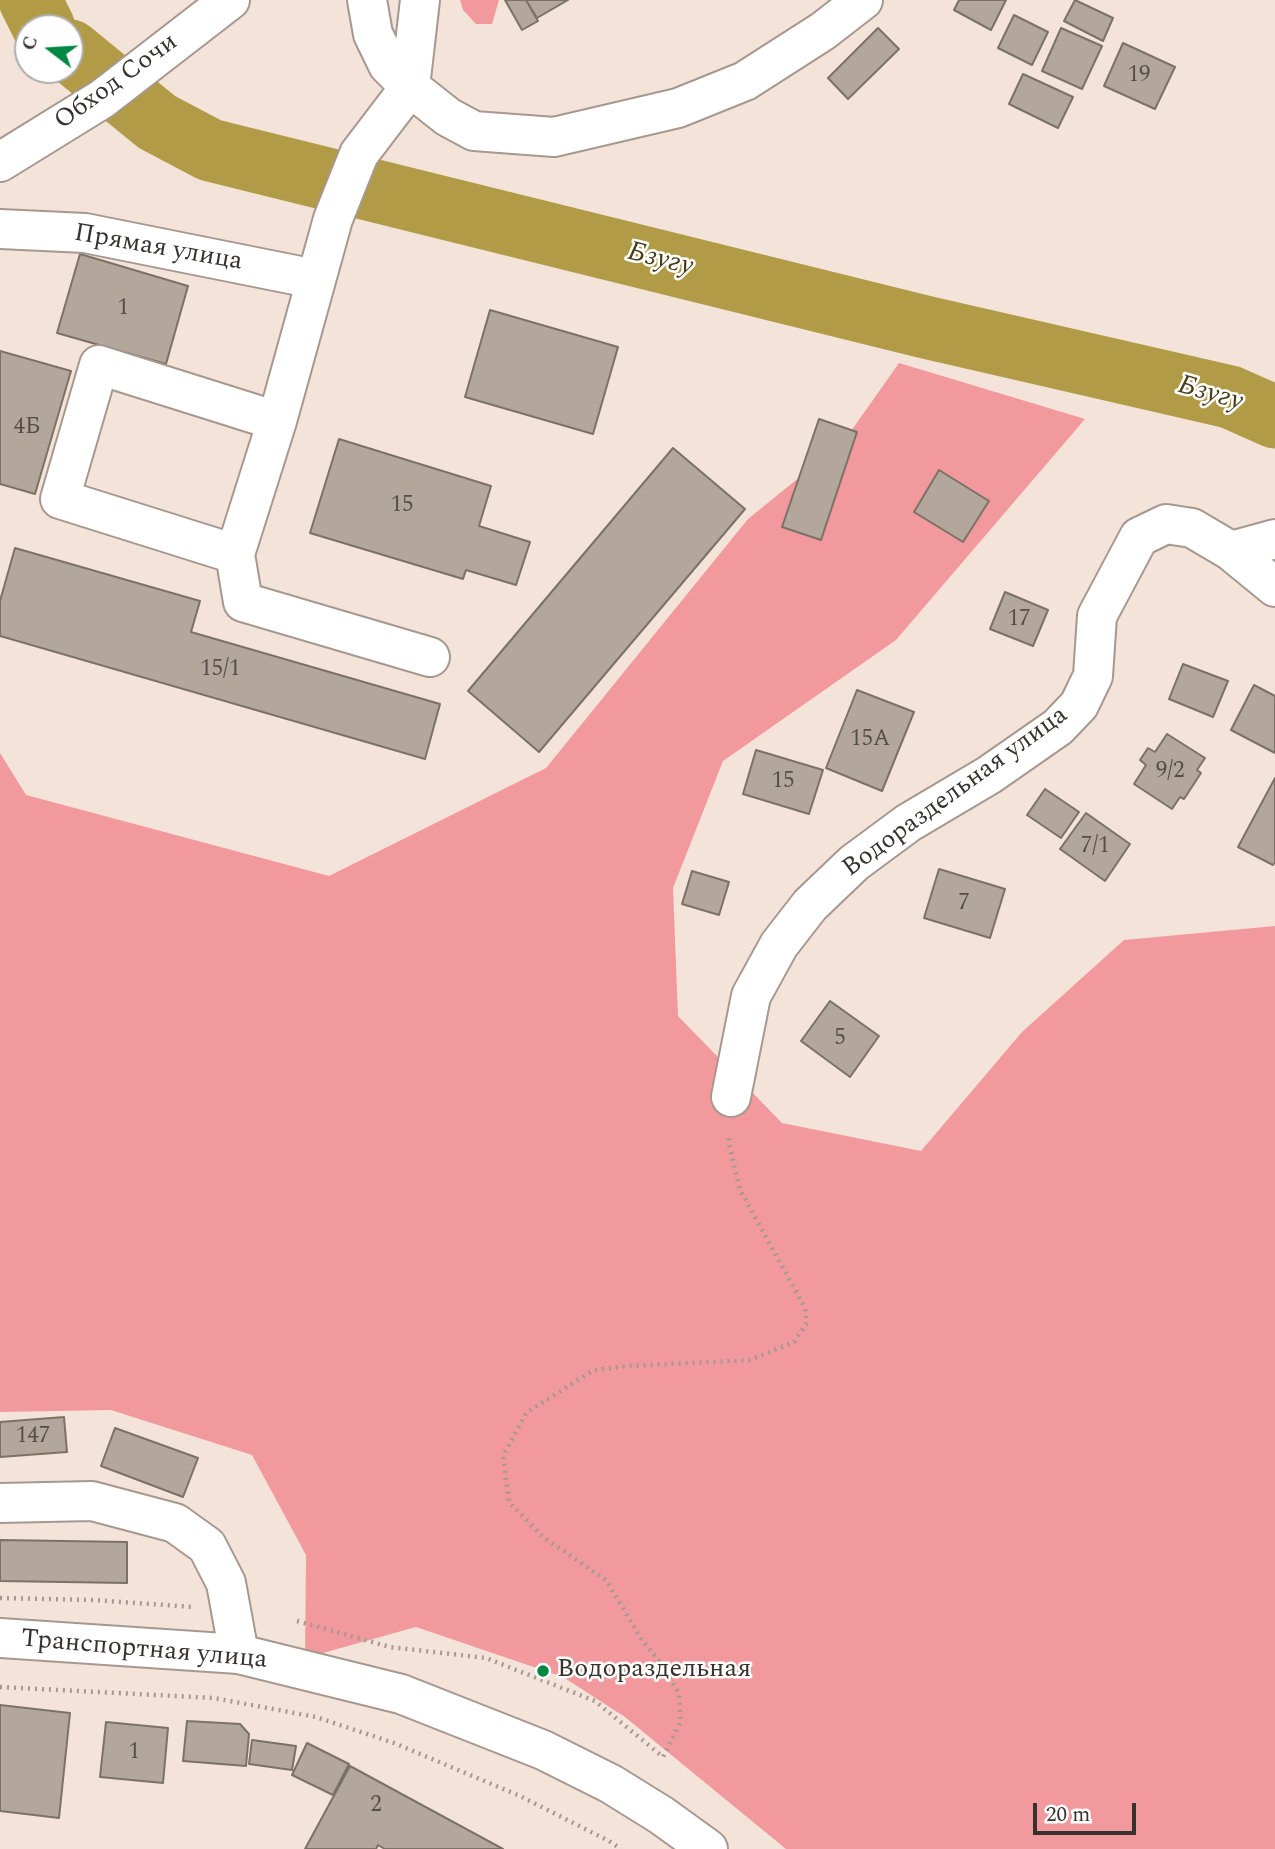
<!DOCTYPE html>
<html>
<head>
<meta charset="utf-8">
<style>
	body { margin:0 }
	#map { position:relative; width:1275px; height:1849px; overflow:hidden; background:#f3e3d9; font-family:Spectral,serif }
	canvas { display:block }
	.north { position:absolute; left:14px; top:14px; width:70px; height:70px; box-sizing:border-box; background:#fff; border:2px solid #afadab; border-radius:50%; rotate:287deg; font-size:19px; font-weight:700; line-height:28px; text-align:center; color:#38322e }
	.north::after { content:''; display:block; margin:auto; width:24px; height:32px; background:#008743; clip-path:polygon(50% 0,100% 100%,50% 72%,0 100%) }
	.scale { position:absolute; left:1033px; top:1803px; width:103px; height:32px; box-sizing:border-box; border:4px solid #38322e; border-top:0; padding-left:9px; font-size:21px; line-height:24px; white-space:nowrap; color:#38322e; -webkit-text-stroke:5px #fff; paint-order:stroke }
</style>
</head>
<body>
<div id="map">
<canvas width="1275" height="1849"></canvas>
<div class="north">С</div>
<div class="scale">20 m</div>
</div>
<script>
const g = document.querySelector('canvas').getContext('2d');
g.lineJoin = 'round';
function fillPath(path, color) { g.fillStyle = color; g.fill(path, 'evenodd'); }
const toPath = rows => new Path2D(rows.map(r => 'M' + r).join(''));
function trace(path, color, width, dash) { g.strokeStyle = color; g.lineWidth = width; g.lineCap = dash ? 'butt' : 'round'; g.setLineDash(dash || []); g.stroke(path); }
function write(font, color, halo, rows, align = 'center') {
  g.font = font + ' Spectral,serif'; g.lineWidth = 5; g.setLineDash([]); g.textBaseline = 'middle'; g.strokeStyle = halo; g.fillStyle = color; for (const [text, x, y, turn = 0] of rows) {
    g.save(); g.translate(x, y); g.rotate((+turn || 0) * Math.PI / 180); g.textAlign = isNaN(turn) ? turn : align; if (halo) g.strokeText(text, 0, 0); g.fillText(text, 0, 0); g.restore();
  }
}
const forest = toPath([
	[460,0,499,0,492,24,476,24,463,10],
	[899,363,1085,419,896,640,723,761,673,888,678,1016,782,1123,921,1151,1022,1032,1124,940,1275,926,1275,1849,786,1849,625,1717,563,1677,416,1627,305,1658,306,1555,252,1455,111,1410,0,1412,0,753,26,795,329,876,546,768,748,519,844,441]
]);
const river = toPath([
	[30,0,44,28],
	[70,51,157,122,210,150,925,327,1230,397,1275,417]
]);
const building = toPath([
	[505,0,526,0,538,21,522,30,505,0],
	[526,0,568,0,537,18,526,0],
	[959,0,1006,0,991,30,954,10,959,0],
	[1075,0,1113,18,1103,41,1064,21,1075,0],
	[1014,15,1048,32,1032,65,998,48,1014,15],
	[878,28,899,49,848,99,828,78,878,28],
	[1061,28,1102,46,1082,89,1042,71,1061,28],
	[1123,43,1175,67,1155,109,1104,86,1123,43],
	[1023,74,1073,97,1058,128,1009,104,1023,74],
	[80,254,188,286,166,364,57,333,80,254],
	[490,310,618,347,593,434,465,397,490,310],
	[0,351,71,371,35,494,0,484,0,351],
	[819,419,857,432,821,540,782,527,819,419],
	[339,439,491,486,479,526,530,542,516,585,466,570,463,579,310,533,339,439],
	[673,448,745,509,539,752,468,691,673,448],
	[939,470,989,501,963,542,914,512,939,470],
	[15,548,200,601,191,632,440,704,425,759,0,636,0,601,15,548],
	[1005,592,1048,610,1033,646,990,629,1005,592],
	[1183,664,1228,681,1213,717,1169,699,1183,664],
	[1254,685,1275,696,1275,753,1231,730,1254,685],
	[857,690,914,712,882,791,826,768,857,690],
	[1167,734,1205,758,1197,770,1201,773,1184,799,1180,797,1172,809,1134,784,1146,765,1140,760,1148,748,1155,752,1167,734],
	[756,750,823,770,809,814,743,794,756,750],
	[1275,778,1275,862,1273,865,1238,847,1275,778],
	[1045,789,1079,812,1061,838,1027,815,1045,789],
	[1086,813,1130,844,1105,881,1060,849,1086,813],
	[939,869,1005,889,990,938,924,918,939,869],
	[692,871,729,882,719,915,682,904,692,871],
	[830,1001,879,1036,850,1077,801,1041,830,1001],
	[64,1417,67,1452,0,1457,0,1422,64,1417],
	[115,1428,198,1458,183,1497,101,1466,115,1428],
	[0,1540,127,1542,127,1583,0,1581,0,1540],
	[0,1705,70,1713,59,1818,0,1811,0,1705],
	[187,1721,240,1724,249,1734,246,1766,183,1761,187,1721],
	[106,1722,168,1728,163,1783,100,1777,106,1722],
	[252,1740,296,1746,292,1770,249,1764,252,1740],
	[307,1743,349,1764,333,1795,292,1775,307,1743],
	[350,1766,503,1849,385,1849,378,1845,376,1849,305,1849,350,1766]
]);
const path = toPath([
	[0,1598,94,1600,193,1607],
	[297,1621,390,1647,486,1658,595,1701,663,1757,681,1721,679,1694,664,1667,642,1640,606,1580,543,1537,509,1502,503,1456,526,1413,594,1370,630,1366,750,1360,794,1342,807,1323,805,1308,740,1190,729,1144,729,1133],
	[0,1687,214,1698,316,1717,394,1743,520,1796,609,1841,621,1849]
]);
const minor = toPath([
	[367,0,373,34,388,65,410,87,448,117,474,131,554,137,678,108,745,81,823,31,863,0],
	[420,0,410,87,359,154,333,219,277,421,235,554,243,602,430,657],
	[0,229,85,233,315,279],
	[1231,551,1275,587],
	[235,554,60,499,99,365,277,421],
	[731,1097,751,996,779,945,810,905,854,863,908,823,989,775,1058,727,1079,705,1093,676,1097,616,1139,537,1166,524,1192,528,1231,551,1275,539],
	[0,1503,92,1501,175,1523,207,1546,226,1583,239,1654]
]);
const major = toPath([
	[0,1638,239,1654,401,1694,543,1750,611,1784,661,1815,708,1849]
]);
const highway = toPath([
	[0,162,102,99,230,0]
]);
const markers = [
	[543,1671,7,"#008743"]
];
const numberNames = [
	["19",1139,76],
	["1",123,309],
	["4Б",27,428],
	["15",402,506],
	["17",1019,620],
	["15/1",220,670],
	["15А",870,740],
	["9/2",1170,772],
	["15",783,782],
	["7/1",1095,847],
	["7",964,904],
	["5",840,1039],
	["147",33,1437],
	["1",134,1753],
	["2",376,1806]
];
const streetNames = [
	["Обход Сочи",117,83,-36],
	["Прямая улица",158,249,10],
	["Водораздельная улица",956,793,-36],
	["Транспортная улица",144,1651,5]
];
const poiNames = [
	["Водораздельная",557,1671]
];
const waterNames = [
	["Бзугу",660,261,14],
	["Бзугу",1210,395,16]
];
fillPath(forest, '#f2999e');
trace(river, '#b29b47', 63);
fillPath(building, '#b2a79a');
trace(building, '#7b7265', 2);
trace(minor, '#a7988f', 42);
trace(major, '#a7988f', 42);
trace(highway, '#a7988f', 42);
trace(path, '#a49890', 4.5, [2, 5]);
trace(minor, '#fff', 38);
trace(major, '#fff', 38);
trace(highway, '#fff', 38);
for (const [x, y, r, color] of markers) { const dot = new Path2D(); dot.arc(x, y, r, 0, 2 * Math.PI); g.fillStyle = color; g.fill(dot); trace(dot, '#fff', 2.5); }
write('23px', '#564f49', null, numberNames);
write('26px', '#38322e', '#fff', streetNames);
write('26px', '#38322e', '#fff', poiNames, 'left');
write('italic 28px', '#473d19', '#fff', waterNames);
</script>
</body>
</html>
